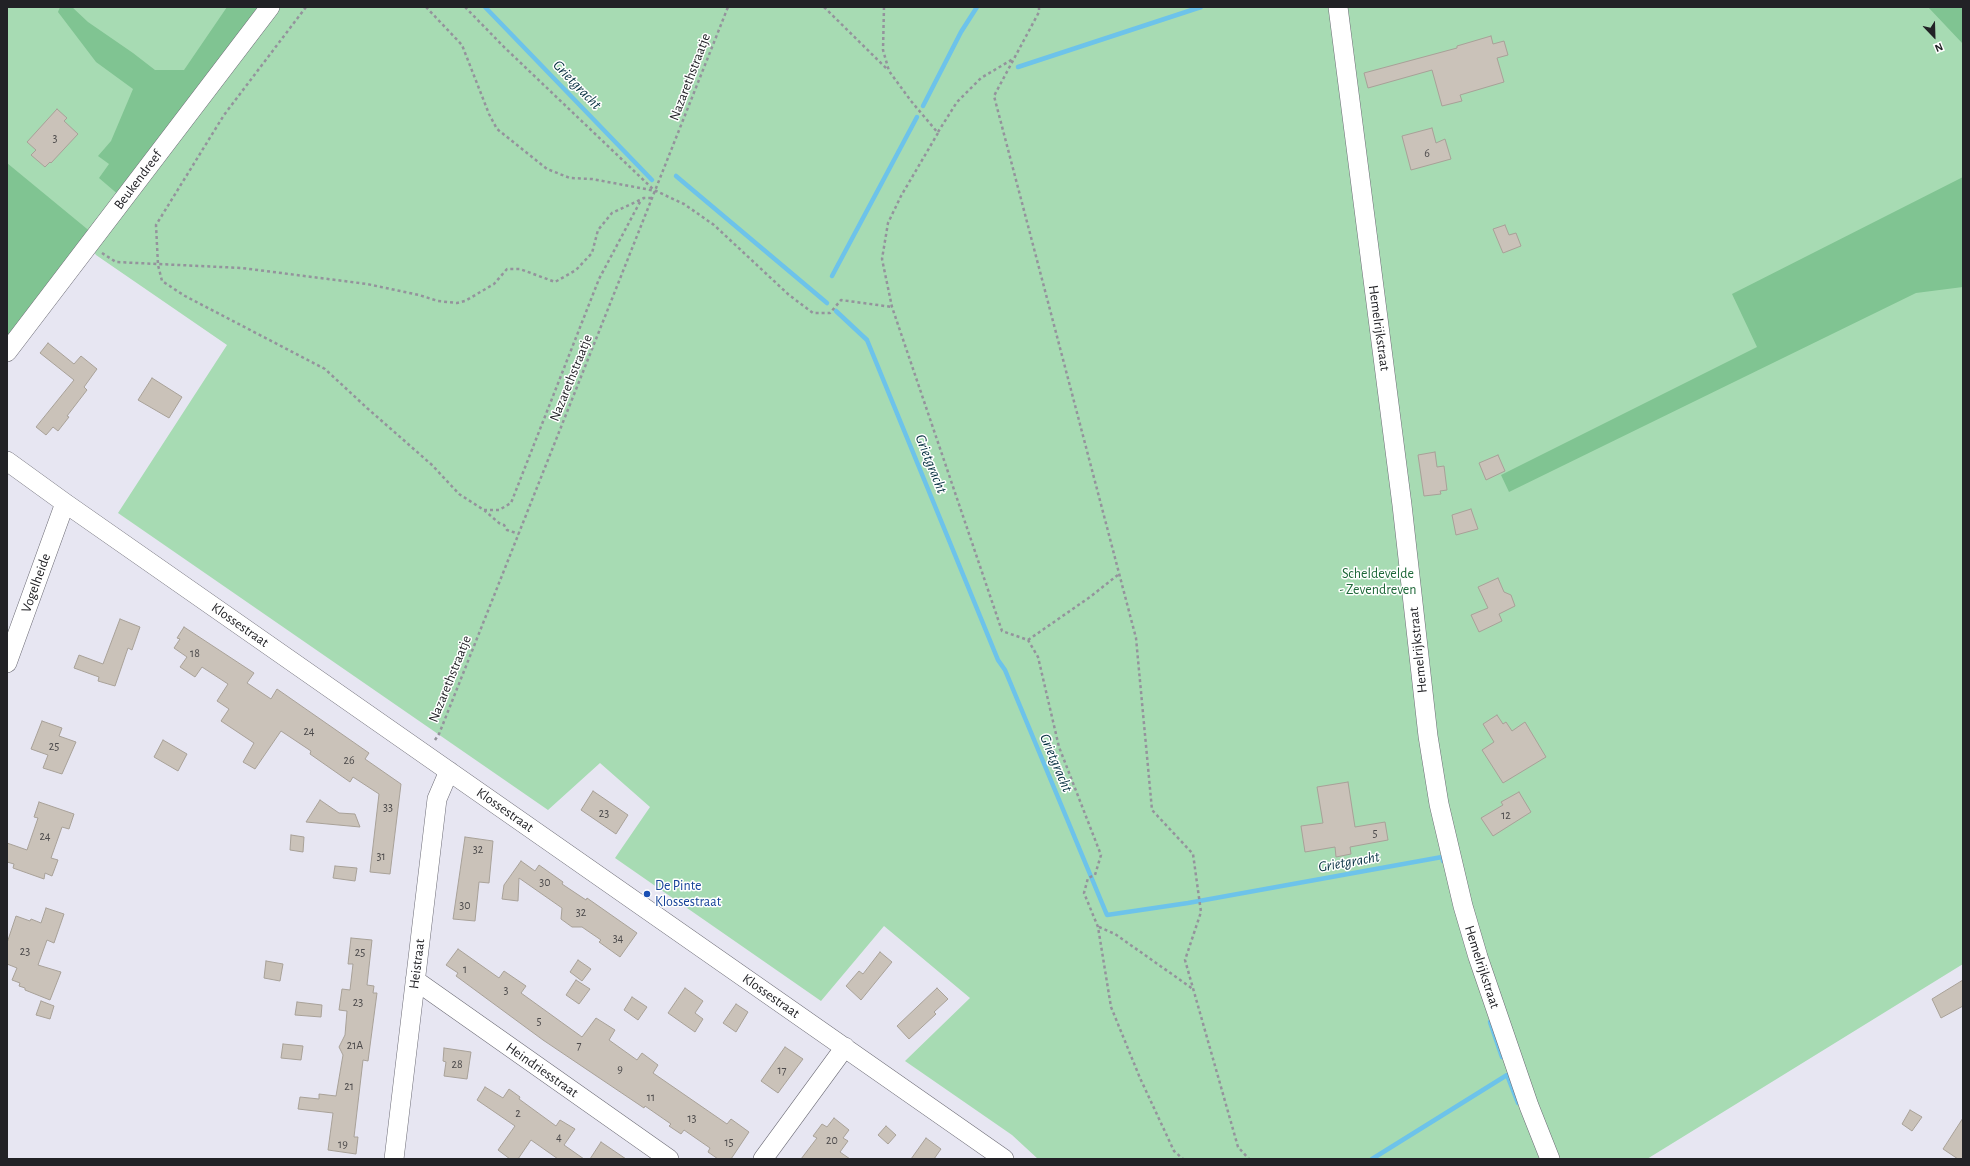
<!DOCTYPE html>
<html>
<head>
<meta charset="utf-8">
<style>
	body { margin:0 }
	#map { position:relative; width:1970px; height:1166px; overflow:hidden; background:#e7e6f2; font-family:"Alegreya Sans",sans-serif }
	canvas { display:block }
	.frame { position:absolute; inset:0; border:8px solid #222226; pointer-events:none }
	.north { position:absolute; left:1914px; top:16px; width:40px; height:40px; -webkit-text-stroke:3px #fff; paint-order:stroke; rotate:157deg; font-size:11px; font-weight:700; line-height:16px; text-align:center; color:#222226 }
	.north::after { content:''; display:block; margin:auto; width:14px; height:18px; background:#222226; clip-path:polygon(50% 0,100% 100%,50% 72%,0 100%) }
</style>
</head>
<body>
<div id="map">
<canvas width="1970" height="1166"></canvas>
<div class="frame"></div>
<div class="north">N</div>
</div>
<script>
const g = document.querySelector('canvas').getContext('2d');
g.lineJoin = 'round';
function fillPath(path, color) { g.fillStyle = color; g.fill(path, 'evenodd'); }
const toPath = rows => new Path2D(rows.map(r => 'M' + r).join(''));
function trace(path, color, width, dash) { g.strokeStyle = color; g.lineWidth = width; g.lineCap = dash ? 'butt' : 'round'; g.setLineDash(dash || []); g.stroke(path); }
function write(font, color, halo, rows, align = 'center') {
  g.font = font + ' "Alegreya Sans",sans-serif'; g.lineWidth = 3; g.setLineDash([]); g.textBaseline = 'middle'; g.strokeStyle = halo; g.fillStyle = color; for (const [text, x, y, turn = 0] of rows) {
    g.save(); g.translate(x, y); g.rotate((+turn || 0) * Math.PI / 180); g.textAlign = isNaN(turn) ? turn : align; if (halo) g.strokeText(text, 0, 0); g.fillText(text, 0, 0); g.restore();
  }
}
const green = toPath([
	[7,7,1963,7,1963,964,1647,1159,1038,1159,1012,1135,905,1061,970,998,884,926,821,1001,615,858,650,807,600,763,548,810,118,513,227,345,96,255,89,244,7,347]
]);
const forest = toPath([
	[60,7,72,7,88,22,133,53,155,70,184,70,227,7,258,7,120,196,99,178,109,164,98,156,111,141,133,89,96,62,58,12],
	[1928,7,1963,7,1963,44],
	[7,163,92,233,7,344],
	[1963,177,1963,287,1916,293,1509,492,1501,475,1757,347,1732,294]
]);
const stream = toPath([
	[485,7,652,180],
	[1018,67,1201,7],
	[923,106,961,32,977,7],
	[676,176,827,303],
	[832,276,917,117],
	[836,311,867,340,998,660,1005,670,1107,915,1188,903,1442,857,1443,861],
	[1490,1022,1502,1057],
	[1372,1159,1507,1075,1518,1103]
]);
const building = toPath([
	[1491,36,1493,44,1504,41,1508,55,1497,58,1504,82,1460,95,1462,101,1442,106,1432,70,1368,88,1364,73,1457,48,1457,46,1491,36],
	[57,109,67,118,64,121,78,134,51,163,50,162,45,167,31,155,36,150,27,142,57,109],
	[1432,128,1436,143,1445,139,1451,159,1411,170,1402,136,1432,128],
	[1505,225,1509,235,1516,233,1521,246,1503,253,1493,229,1505,225],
	[48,343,74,364,81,356,97,369,84,387,87,390,67,416,69,417,58,431,53,427,46,435,36,427,74,380,40,353,48,343],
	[152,378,182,397,169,418,138,400,152,378],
	[1435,452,1437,467,1444,466,1447,490,1440,491,1441,494,1424,496,1418,455,1435,452],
	[1498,455,1505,471,1486,480,1479,463,1498,455],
	[1471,509,1478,529,1456,535,1452,515,1471,509],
	[1498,578,1504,592,1511,595,1515,606,1499,614,1502,621,1479,632,1471,615,1488,608,1478,587,1498,578],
	[120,619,140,627,132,650,128,648,115,686,98,681,99,677,74,668,79,655,103,664,120,619],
	[184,627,254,673,247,683,271,699,277,689,369,753,365,759,401,784,390,874,370,872,379,794,353,777,350,782,310,754,311,751,281,731,255,769,243,762,254,743,221,721,229,709,217,701,228,684,202,667,195,677,180,667,187,657,174,648,180,639,177,638,184,627],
	[1497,715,1503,724,1506,722,1512,731,1525,722,1546,757,1503,783,1482,750,1494,742,1483,724,1497,715],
	[42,721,62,728,59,736,76,742,62,774,43,768,48,755,31,749,42,721],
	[163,740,187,754,178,771,154,757,163,740],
	[1348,782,1355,827,1385,822,1388,840,1350,847,1351,854,1336,857,1335,847,1305,852,1301,826,1323,823,1317,787,1348,782],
	[593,791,628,815,616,834,581,810,593,791],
	[1519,792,1531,812,1493,836,1481,818,1503,805,1501,802,1519,792],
	[320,800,339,813,355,814,360,827,306,822,320,800],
	[39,802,74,814,69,829,62,827,51,858,58,860,52,876,45,873,44,879,13,868,14,864,7,862,7,843,27,850,38,818,34,817,39,802],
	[291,835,304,837,303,852,290,850,291,835],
	[465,837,493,841,489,883,479,882,475,921,453,919,465,837],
	[521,861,535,871,539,865,563,882,562,884,586,900,587,898,637,933,620,957,599,942,601,940,582,927,572,927,561,919,562,908,519,878,518,901,502,899,504,885,521,861],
	[335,866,357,868,355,881,333,878,335,866],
	[46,908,64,914,54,943,47,940,38,965,61,972,50,1000,25,990,25,988,19,986,20,983,12,980,17,968,7,964,7,943,16,916,30,921,31,919,41,923,46,908],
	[351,938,372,940,367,985,374,986,373,993,377,993,368,1061,363,1060,354,1137,358,1137,356,1154,328,1150,333,1113,298,1109,300,1097,319,1099,319,1094,336,1096,343,1055,339,1047,345,1035,347,1011,339,1010,342,989,350,990,353,964,348,964,351,938],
	[458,949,499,978,504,971,526,986,521,993,582,1037,596,1018,615,1030,609,1040,637,1060,642,1053,658,1065,653,1073,727,1124,731,1119,749,1132,731,1159,718,1159,708,1152,710,1148,684,1130,681,1134,669,1126,671,1124,645,1106,644,1108,543,1040,456,976,458,973,446,965,458,949],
	[880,952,892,962,861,1000,846,986,859,971,863,974,880,952],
	[578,960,591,969,582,981,570,972,578,960],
	[266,961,283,964,280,981,264,978,266,961],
	[576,980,590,989,579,1004,566,995,576,980],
	[1963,980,1963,1006,1941,1018,1932,999,1963,980],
	[685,988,703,1001,695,1013,703,1019,695,1032,668,1013,685,988],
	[937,988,948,999,934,1012,936,1014,909,1039,897,1026,937,988],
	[632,997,647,1007,638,1020,624,1010,632,997],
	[41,1001,54,1006,50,1019,36,1015,41,1001],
	[297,1002,322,1005,321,1017,295,1015,297,1002],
	[736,1004,748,1012,736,1032,723,1023,736,1004],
	[283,1044,303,1046,301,1060,281,1058,283,1044],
	[785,1047,803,1059,778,1093,761,1081,785,1047],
	[444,1048,471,1052,467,1079,444,1076,446,1062,443,1061,444,1048],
	[485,1087,503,1098,509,1089,520,1097,519,1099,556,1126,560,1120,575,1129,564,1145,584,1159,558,1159,531,1140,518,1159,510,1159,498,1150,515,1126,477,1100,485,1087],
	[1910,1110,1922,1117,1912,1131,1902,1124,1910,1110],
	[834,1118,849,1130,843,1138,848,1141,840,1152,850,1159,801,1159,817,1138,813,1136,822,1124,827,1127,834,1118],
	[1963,1118,1963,1159,1958,1159,1943,1149,1963,1118],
	[886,1126,896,1135,888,1144,878,1135,886,1126],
	[926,1138,941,1149,934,1159,911,1159,926,1138],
	[601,1142,626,1159,590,1159,601,1142]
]);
const path = toPath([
	[306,7,224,115,156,225,158,265,162,281,185,296,325,369,367,408,432,465,459,494,484,510,499,523,504,525,507,530,519,534],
	[426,7,462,45,489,114,497,129,547,169,570,178,592,179,656,191,684,204,714,225,789,295,813,313,830,313,841,300,892,307],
	[465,7,504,47,655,191],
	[824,7,888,70],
	[884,7,883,50,889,71,911,101,938,133,901,196,888,223,882,259,892,307,1002,631,1028,640,1038,657,1059,747,1101,855,1095,875,1088,878,1084,893,1098,927,1111,1007,1140,1078,1174,1151,1183,1159],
	[1039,7,1039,12,994,96,1136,638,1152,810,1193,854,1201,912,1185,960,1238,1147,1249,1159],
	[938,132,957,102,981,78,1013,59],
	[102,253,116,262,242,268,367,284,419,295,438,301,457,303,465,301,494,284,507,269,520,269,555,282,576,270,592,253,598,230,612,213,644,198,653,198],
	[484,510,499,510,511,503,599,279,641,200],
	[1028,640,1090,597,1119,574],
	[435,740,439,734,728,7],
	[1099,927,1115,934,1193,989]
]);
const minor = toPath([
	[1338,7,1402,505,1428,736,1439,804,1463,906,1478,957,1529,1106,1550,1159],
	[7,352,270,7],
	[7,461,65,503,1004,1159],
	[7,663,65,503],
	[415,980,669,1159],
	[394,1159,437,799,449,771],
	[763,1159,845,1047]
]);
const markers = [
	[647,894,4,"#1a4fb4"]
];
const numberNames = [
	["3",55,138],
	["6",1427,153],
	["18",195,653],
	["24",309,731],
	["25",54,746],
	["26",349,760],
	["33",388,807],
	["23",604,813],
	["12",1506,815],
	["5",1375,833],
	["24",45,836],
	["32",478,849],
	["31",381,856],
	["30",545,882],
	["30",465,905],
	["32",581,912],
	["34",618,938],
	["23",25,951],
	["25",360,952],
	["1",465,969],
	["3",506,990],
	["23",358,1002],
	["5",539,1021],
	["21A",355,1045],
	["7",579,1045],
	["28",457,1064],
	["9",620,1069],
	["17",782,1070],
	["21",349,1086],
	["11",651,1097],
	["2",518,1113],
	["13",692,1118],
	["4",559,1137],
	["20",832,1140],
	["15",729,1142],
	["19",343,1144]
];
const streetNames = [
	["Nazarethstraatje",690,77,-69],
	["Beukendreef",138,180,-53],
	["Hemelrijkstraat",1379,328,82],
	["Nazarethstraatje",571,378,-68],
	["Vogelheide",36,583,-70],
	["Klossestraat",240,625,35],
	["Hemelrijkstraat",1418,650,-96],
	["Nazarethstraatje",450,679,-68],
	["Klossestraat",505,810,35],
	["Heistraat",417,964,-83],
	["Hemelrijkstraat",1482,967,72],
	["Klossestraat",771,996,35],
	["Heindriesstraat",542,1070,35]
];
const parkNames = [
	["Scheldevelde",1378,574],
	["- Zevendreven",1378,590]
];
const transitNames = [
	["De Pinte",655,886],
	["Klossestraat",655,902]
];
const waterNames = [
	["Grietgracht",577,85,46],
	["Grietgracht",931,464,68],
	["Grietgracht",1056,763,67],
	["Grietgracht",1349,862,-10]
];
fillPath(green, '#a7dbb3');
fillPath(forest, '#80c492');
trace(stream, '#6dc3ea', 4.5);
fillPath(building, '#cac2b9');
trace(building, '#a8a198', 1);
trace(minor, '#6c6b75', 20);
trace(path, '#94939c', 2.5, [3, 3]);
trace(minor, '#fff', 19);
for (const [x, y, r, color] of markers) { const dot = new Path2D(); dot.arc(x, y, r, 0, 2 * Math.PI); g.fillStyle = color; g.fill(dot); trace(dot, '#fff', 1.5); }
write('12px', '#4c4a4b', null, numberNames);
write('14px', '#222226', '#fff', streetNames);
write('14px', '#1e6839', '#fff', parkNames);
write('14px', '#164399', '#fff', transitNames, 'left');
write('italic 15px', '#063040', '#fff', waterNames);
</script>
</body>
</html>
